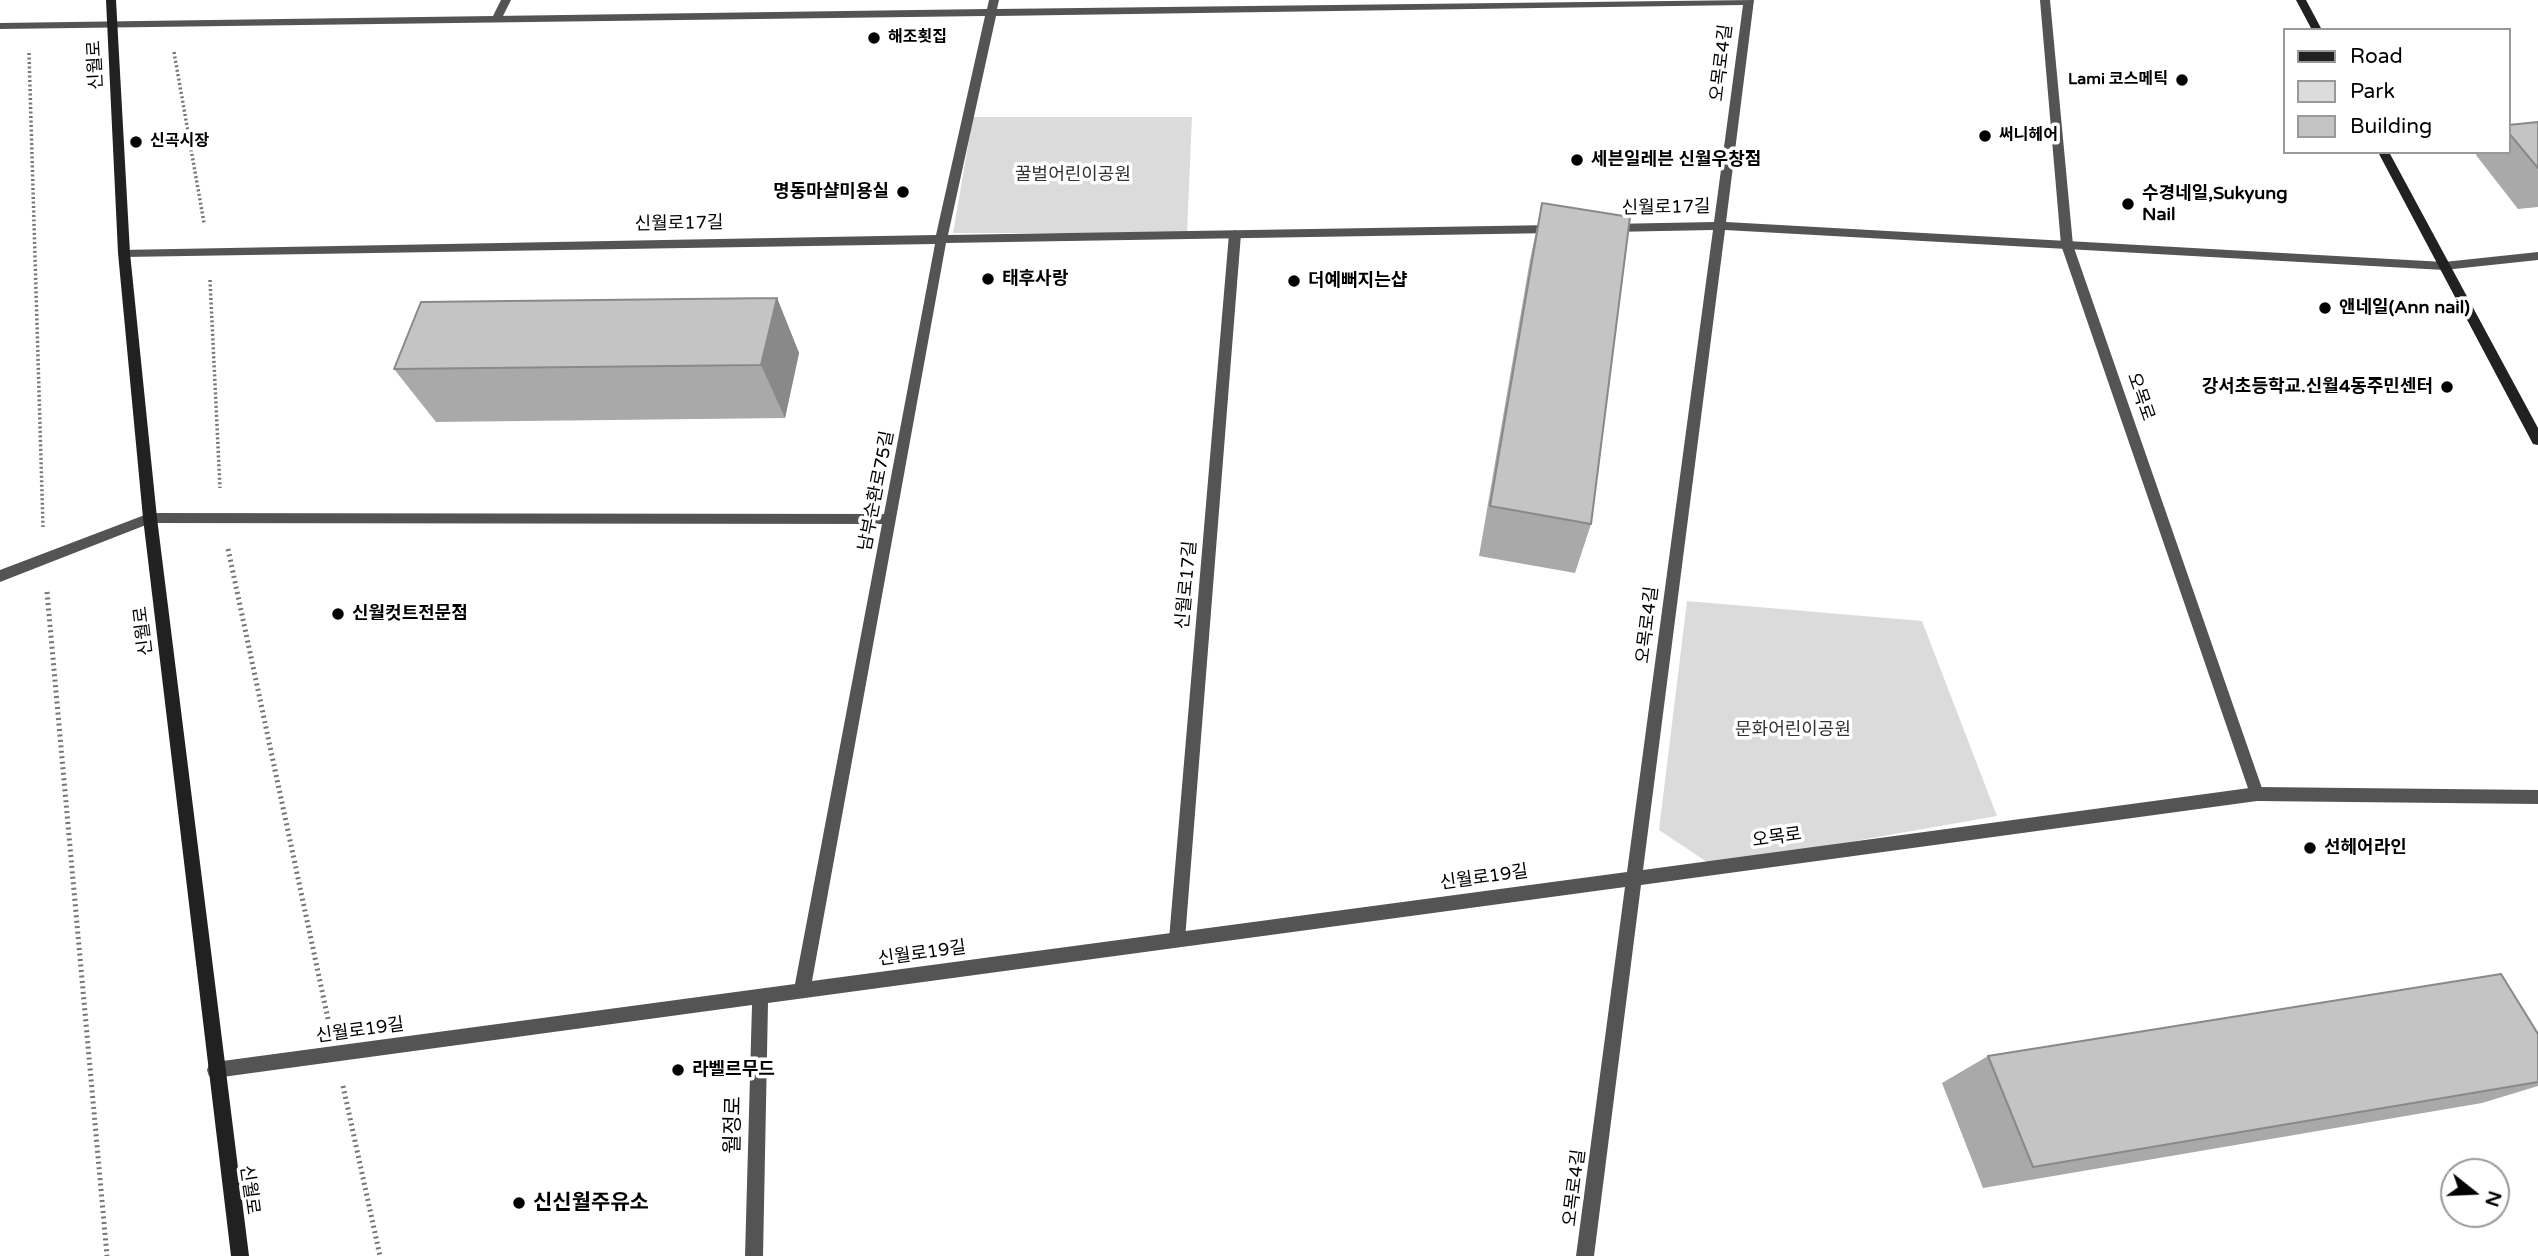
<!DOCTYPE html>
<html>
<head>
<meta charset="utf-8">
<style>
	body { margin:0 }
	#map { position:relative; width:2538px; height:1256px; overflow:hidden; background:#fff; font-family:"Varela Round",sans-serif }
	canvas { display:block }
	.legend { position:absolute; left:2283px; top:28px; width:228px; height:126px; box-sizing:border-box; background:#fff; border:2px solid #999; margin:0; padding:9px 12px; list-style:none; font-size:21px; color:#000 }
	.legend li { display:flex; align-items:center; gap:14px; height:35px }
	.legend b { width:35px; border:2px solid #999 }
	.north { position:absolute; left:2440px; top:1158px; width:70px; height:70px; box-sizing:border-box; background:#fff; border:2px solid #999; border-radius:50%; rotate:108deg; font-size:19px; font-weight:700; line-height:28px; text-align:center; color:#000 }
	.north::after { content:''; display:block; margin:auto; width:24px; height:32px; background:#000; clip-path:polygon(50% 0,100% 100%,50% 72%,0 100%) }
</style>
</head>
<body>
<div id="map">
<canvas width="2538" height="1256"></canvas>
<ul class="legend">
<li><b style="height:9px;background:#212121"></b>Road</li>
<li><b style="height:19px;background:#dbdbdb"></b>Park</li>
<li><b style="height:19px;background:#c4c4c4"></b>Building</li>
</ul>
<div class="north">N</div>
</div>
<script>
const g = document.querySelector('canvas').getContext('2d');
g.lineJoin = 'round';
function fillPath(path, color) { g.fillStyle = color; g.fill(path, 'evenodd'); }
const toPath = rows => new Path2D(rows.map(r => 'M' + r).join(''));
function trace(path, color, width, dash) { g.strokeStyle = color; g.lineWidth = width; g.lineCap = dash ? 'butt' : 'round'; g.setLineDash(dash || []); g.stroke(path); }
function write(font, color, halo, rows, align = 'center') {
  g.font = font + ' "Varela Round","Noto Sans KR",sans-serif'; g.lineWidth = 7; g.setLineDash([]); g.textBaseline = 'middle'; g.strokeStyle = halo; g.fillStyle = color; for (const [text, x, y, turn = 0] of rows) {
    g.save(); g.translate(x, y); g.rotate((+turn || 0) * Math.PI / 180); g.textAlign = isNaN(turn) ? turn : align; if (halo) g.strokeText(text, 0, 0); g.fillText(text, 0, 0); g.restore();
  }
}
const green = toPath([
	[973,117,1192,117,1187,233,953,233],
	[1687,601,1922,621,1997,816,1713,866,1659,830]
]);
const pathFar1 = toPath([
	[174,52,204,223],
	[29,53,43,527],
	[210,280,220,488]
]);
const path = toPath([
	[228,549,328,1019],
	[47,592,107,1256],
	[343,1086,380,1256]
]);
const service = toPath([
	[501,0,511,0,501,20,493,20,492,18,501,0],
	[2040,0,2050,0,2073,245,2264,794,2262,799,2257,801,2252,799,2250,794,2061,245,2040,0],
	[1235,230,1241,234,1185,939,1183,944,1177,947,1171,944,1169,939,1229,234,1235,230]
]);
const minor = toPath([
	[989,0,999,0,997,9,1754,0,1726,222,2444,262,2538,252,2538,260,2444,270,1725,230,1643,870,2257,787,2538,790,2538,804,2257,801,1641,885,1594,1256,1576,1256,1625,887,768,1003,763,1256,745,1256,752,1005,215,1078,209,1076,207,1070,209,1064,215,1062,795,984,882,524,151,523,0,582,0,570,150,513,884,514,935,244,124,257,120,256,120,250,936,235,985,16,0,29,0,23,987,9,989,0],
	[1743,5,1714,222,1610,224,1604,228,1610,232,1713,230,1627,872,812,981,946,243,1554,233,1560,229,1554,225,948,235,996,16,1743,5]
]);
const secondary = toPath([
	[106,0,116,0,130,253,157,518,249,1256,231,1256,143,518,118,253,106,0],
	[2296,0,2306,0,2322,30,2312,30,2296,0],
	[2378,152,2389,152,2538,428,2538,445,2533,444,2378,152]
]);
const wall = toPath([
	[2538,122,2538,207,2518,209,2476,155,2478,152,2508,152,2508,125],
	[1542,203,1591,524,1575,573,1479,556,1530,260],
	[777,298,799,353,785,418,436,422,394,369],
	[2538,1034,2538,1086,2482,1103,1983,1188,1942,1083,1988,1056]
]);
const shadedWall = toPath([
	[777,298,799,353,785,418,761,365]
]);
const building = toPath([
	[2538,122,2538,168,2508,132,2508,125,2538,122],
	[1542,203,1630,217,1591,524,1490,506,1542,203],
	[777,298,761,365,394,369,421,302,777,298],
	[2501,974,2538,1034,2538,1082,2033,1167,1988,1056,2501,974]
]);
const markers = [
	[874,38,7,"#000"],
	[2182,80,7,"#000"],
	[1985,136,7,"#000"],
	[136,142,7,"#000"],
	[1577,160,7,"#000"],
	[903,192,7,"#000"],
	[2128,204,7,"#000"],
	[988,279,7,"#000"],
	[1294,281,7,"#000"],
	[2325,308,7,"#000"],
	[2447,387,7,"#000"],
	[338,614,7,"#000"],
	[2310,848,7,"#000"],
	[678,1070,7,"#000"],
	[519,1203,7,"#000"]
];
const farPoinames = [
	["해조횟집",888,38],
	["Lami 코스메틱",2168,80,"right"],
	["써니헤어",1999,136],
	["신곡시장",150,142]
];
const streetNames = [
	["오목로4길",1722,63,-83],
	["신월로",96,65,-93],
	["신월로17길",1666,208,-1],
	["신월로17길",679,224,-1],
	["오목로",2140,397,71],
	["남부순환로75길",877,491,-79],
	["신월로17길",1187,585,-85],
	["오목로4길",1648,625,-83],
	["신월로",144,631,-97],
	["오목로",1777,838,-8],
	["신월로19길",1484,878,-8],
	["신월로19길",922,954,-8],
	["신월로19길",360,1031,-8],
	["오목로4길",1575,1188,-83],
	["신월로",249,1190,82]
];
const poiNames = [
	["세븐일레븐 신월우창점",1591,160],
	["명동마샬미용실",889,192,"right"],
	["수경네일,Sukyung",2142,194],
	["Nail",2142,215],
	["태후사랑",1002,279],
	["더예뻐지는샵",1308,281],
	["앤네일(Ann nail)",2339,308],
	["강서초등학교.신월4동주민센터",2433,387,"right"],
	["신월컷트전문점",352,614],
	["선헤어라인",2324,848],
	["라벨르무드",692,1070]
];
const parkNames = [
	["꿀벌어린이공원",1073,175],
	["문화어린이공원",1793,730]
];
const nearStreetnames = [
	["월정로",734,1125,-89]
];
const nearPoinames = [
	["신신월주유소",533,1203]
];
fillPath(green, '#dbdbdb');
trace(pathFar1, '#767676', 3.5, [2, 2.5]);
trace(path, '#767676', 5, [2, 3.5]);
fillPath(service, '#545454');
fillPath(minor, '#545454');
fillPath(secondary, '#212121');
fillPath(wall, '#a9a9a9');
fillPath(shadedWall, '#898989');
fillPath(building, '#c4c4c4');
trace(building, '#898989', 2);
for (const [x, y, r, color] of markers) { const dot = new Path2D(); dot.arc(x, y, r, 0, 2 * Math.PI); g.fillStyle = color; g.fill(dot); trace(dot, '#fff', 2.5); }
write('bold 16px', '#000', '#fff', farPoinames, 'left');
write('18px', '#000', '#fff', streetNames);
write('bold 18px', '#000', '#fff', poiNames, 'left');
write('18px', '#323232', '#fff', parkNames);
write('21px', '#000', '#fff', nearStreetnames);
write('bold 21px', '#000', '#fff', nearPoinames, 'left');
</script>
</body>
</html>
